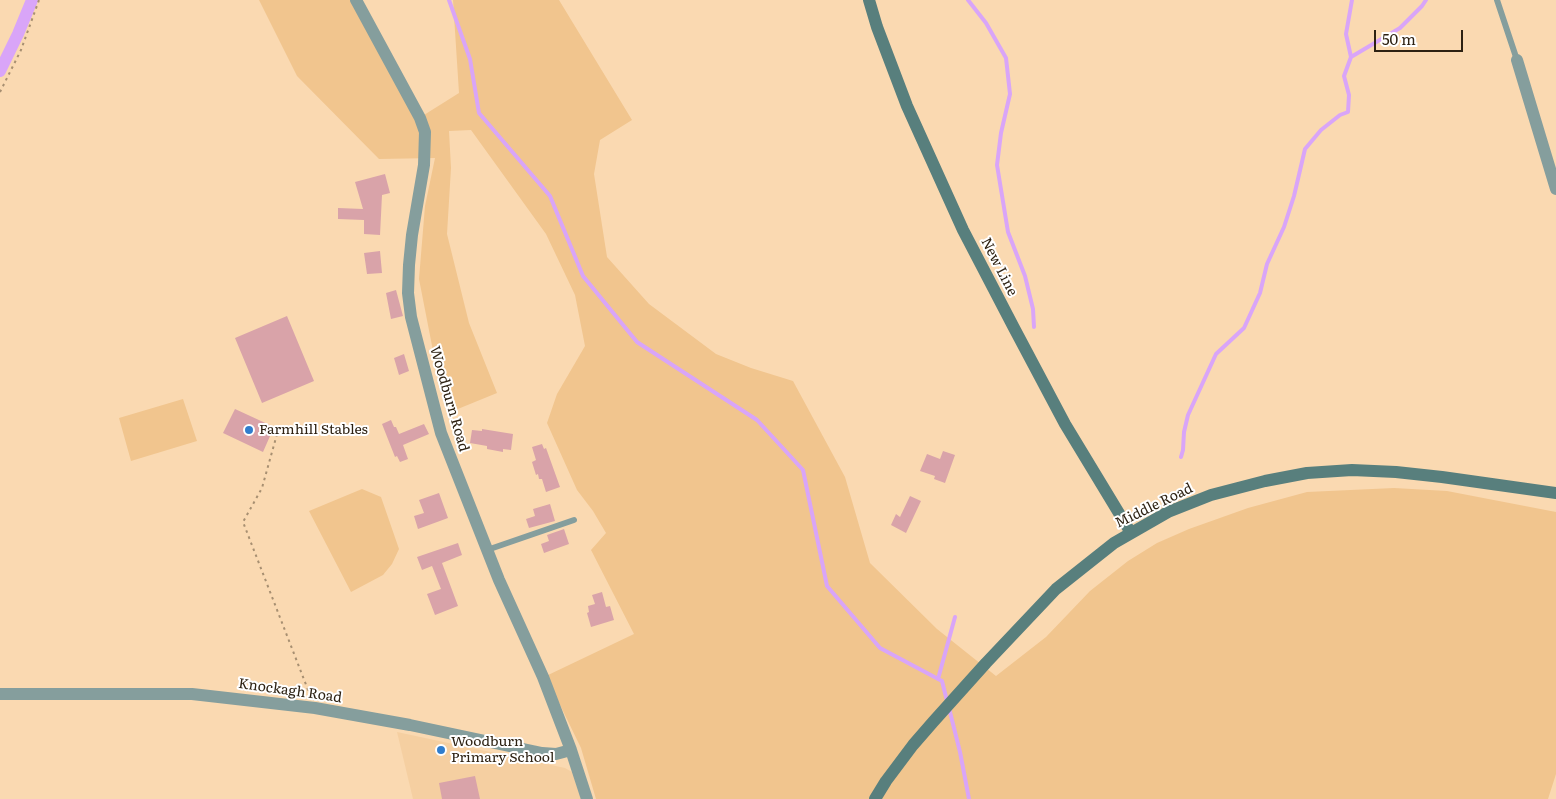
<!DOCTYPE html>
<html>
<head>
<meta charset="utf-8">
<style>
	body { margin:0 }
	#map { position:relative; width:1556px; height:799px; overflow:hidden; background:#fad9b1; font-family:Literata,serif }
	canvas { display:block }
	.scale { position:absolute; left:1374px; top:30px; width:89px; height:22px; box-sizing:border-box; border:2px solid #2d2112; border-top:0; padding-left:6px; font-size:15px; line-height:18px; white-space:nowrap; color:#2d2112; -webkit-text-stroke:4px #fff; paint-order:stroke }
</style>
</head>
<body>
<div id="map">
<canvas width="1556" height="799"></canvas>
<div class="scale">50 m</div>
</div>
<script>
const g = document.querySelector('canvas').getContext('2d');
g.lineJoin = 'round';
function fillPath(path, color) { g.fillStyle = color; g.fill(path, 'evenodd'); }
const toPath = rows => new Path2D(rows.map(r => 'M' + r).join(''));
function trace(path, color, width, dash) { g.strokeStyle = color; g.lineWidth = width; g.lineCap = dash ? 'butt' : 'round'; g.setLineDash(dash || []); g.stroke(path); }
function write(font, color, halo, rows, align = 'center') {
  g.font = font + ' Literata,serif'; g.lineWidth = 4; g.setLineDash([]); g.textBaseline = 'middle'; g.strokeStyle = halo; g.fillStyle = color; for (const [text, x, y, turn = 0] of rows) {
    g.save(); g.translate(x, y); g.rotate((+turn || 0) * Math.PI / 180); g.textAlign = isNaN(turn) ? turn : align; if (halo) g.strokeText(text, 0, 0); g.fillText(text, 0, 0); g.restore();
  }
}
const built = toPath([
	[397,732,565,768,572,772,581,799,413,799]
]);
const green = toPath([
	[259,0,350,0,416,120,459,93,453,0,559,0,632,120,600,140,594,174,607,257,649,304,716,354,751,368,793,381,845,477,870,563,937,629,996,676,1046,637,1090,591,1128,561,1157,543,1189,529,1248,508,1307,492,1394,488,1447,491,1556,512,1556,774,1548,799,596,799,581,748,546,676,634,634,591,550,606,533,593,511,577,490,547,423,557,394,585,346,575,295,546,234,471,130,449,131,451,168,447,234,469,323,497,393,448,413,435,361,419,279,425,206,435,158,379,159,297,76],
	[183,399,197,441,131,461,119,418],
	[362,489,381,497,399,549,392,564,383,575,351,592,309,511]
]);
const stream = toPath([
	[449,0,470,59,479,113,550,196,583,276,637,342,757,420,803,470,827,586,880,648,942,681,947,701],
	[968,0,986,23,1006,58,1010,94,1001,133,997,165,1008,232,1025,276,1033,309,1034,327],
	[1351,57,1346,34,1352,0],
	[1181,457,1183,450,1184,432,1188,415,1216,354,1244,328,1260,293,1267,264,1284,227,1294,196,1305,149,1321,130,1340,115,1348,112,1349,95,1344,76,1351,57,1400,28,1422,6,1426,0],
	[938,679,955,617],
	[949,708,960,752,969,799]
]);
const canal = toPath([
	[0,71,18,34,32,0]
]);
const building = toPath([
	[385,174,390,193,382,195,380,235,364,234,364,220,338,219,338,208,363,209,355,182],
	[380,251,382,273,367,274,364,253],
	[396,290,403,316,391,319,386,293],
	[287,316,314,381,262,403,235,338],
	[404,354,409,371,399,375,394,358],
	[235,409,274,427,263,452,223,433],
	[391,420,394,427,396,427,399,434,424,424,429,434,403,445,408,459,400,462,397,456,395,457,382,424],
	[482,429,513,434,511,450,503,449,503,452,487,449,487,446,470,443,472,430,482,431],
	[542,444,544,449,546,448,560,487,546,492,542,479,539,479,538,474,536,475,532,462,536,460,532,447],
	[943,451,955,455,945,483,934,479,935,476,920,471,927,454,940,459],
	[439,493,448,518,418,529,414,516,424,513,419,500],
	[910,496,921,501,906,533,891,525,896,514,900,517],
	[550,504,555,521,529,528,526,519,535,516,533,509],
	[564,529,569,544,544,553,541,544,549,541,547,535],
	[458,543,462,555,442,563,458,606,435,615,427,594,441,589,432,566,422,570,417,557],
	[602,592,606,607,610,606,614,620,591,627,587,613,589,612,588,606,595,604,592,595],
	[475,776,480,799,442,799,439,783]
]);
const path = toPath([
	[0,92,21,50,39,0],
	[277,434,262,488,243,522,310,695]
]);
const service = toPath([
	[1497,0,1517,60],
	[487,550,574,520]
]);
const minor = toPath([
	[356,0,420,118,425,132,424,165,412,235,409,265,408,293,411,317,441,433,499,580,543,677,571,750,587,799],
	[1517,60,1556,189],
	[0,694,192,694,315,708,410,725,542,753,556,754,571,750]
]);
const secondary = toPath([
	[869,0,877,27,907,106,963,230,1013,326,1065,424,1131,533],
	[875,799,886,781,913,745,933,722,986,663,1056,589,1114,543,1168,512,1211,495,1265,481,1307,473,1352,470,1396,472,1442,477,1556,493]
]);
const markers = [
	[249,430,5,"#307dcd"],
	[441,750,5,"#307dcd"]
];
const streetNames = [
	["New Line",999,267,63],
	["Woodburn Road",449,399,74],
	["Middle Road",1154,506,-26],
	["Knockagh Road",290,691,8]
];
const poiNames = [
	["Farmhill Stables",259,430],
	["Woodburn",451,742],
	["Primary School",451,758]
];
fillPath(built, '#f5cfa1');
fillPath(green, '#f1c58e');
trace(stream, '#d9a5f8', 4);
trace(canal, '#d9a5f8', 12);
fillPath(building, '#d9a3a9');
trace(path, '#a78f71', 2, [2.5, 4]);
trace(service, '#859e9d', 6);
trace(minor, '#859e9d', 12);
trace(secondary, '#587f7d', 12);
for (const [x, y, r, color] of markers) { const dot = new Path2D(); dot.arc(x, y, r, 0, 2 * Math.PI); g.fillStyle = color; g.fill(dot); trace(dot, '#fff', 2); }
write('14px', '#2d2112', '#fff', streetNames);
write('14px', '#2d2112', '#fff', poiNames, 'left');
</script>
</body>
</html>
